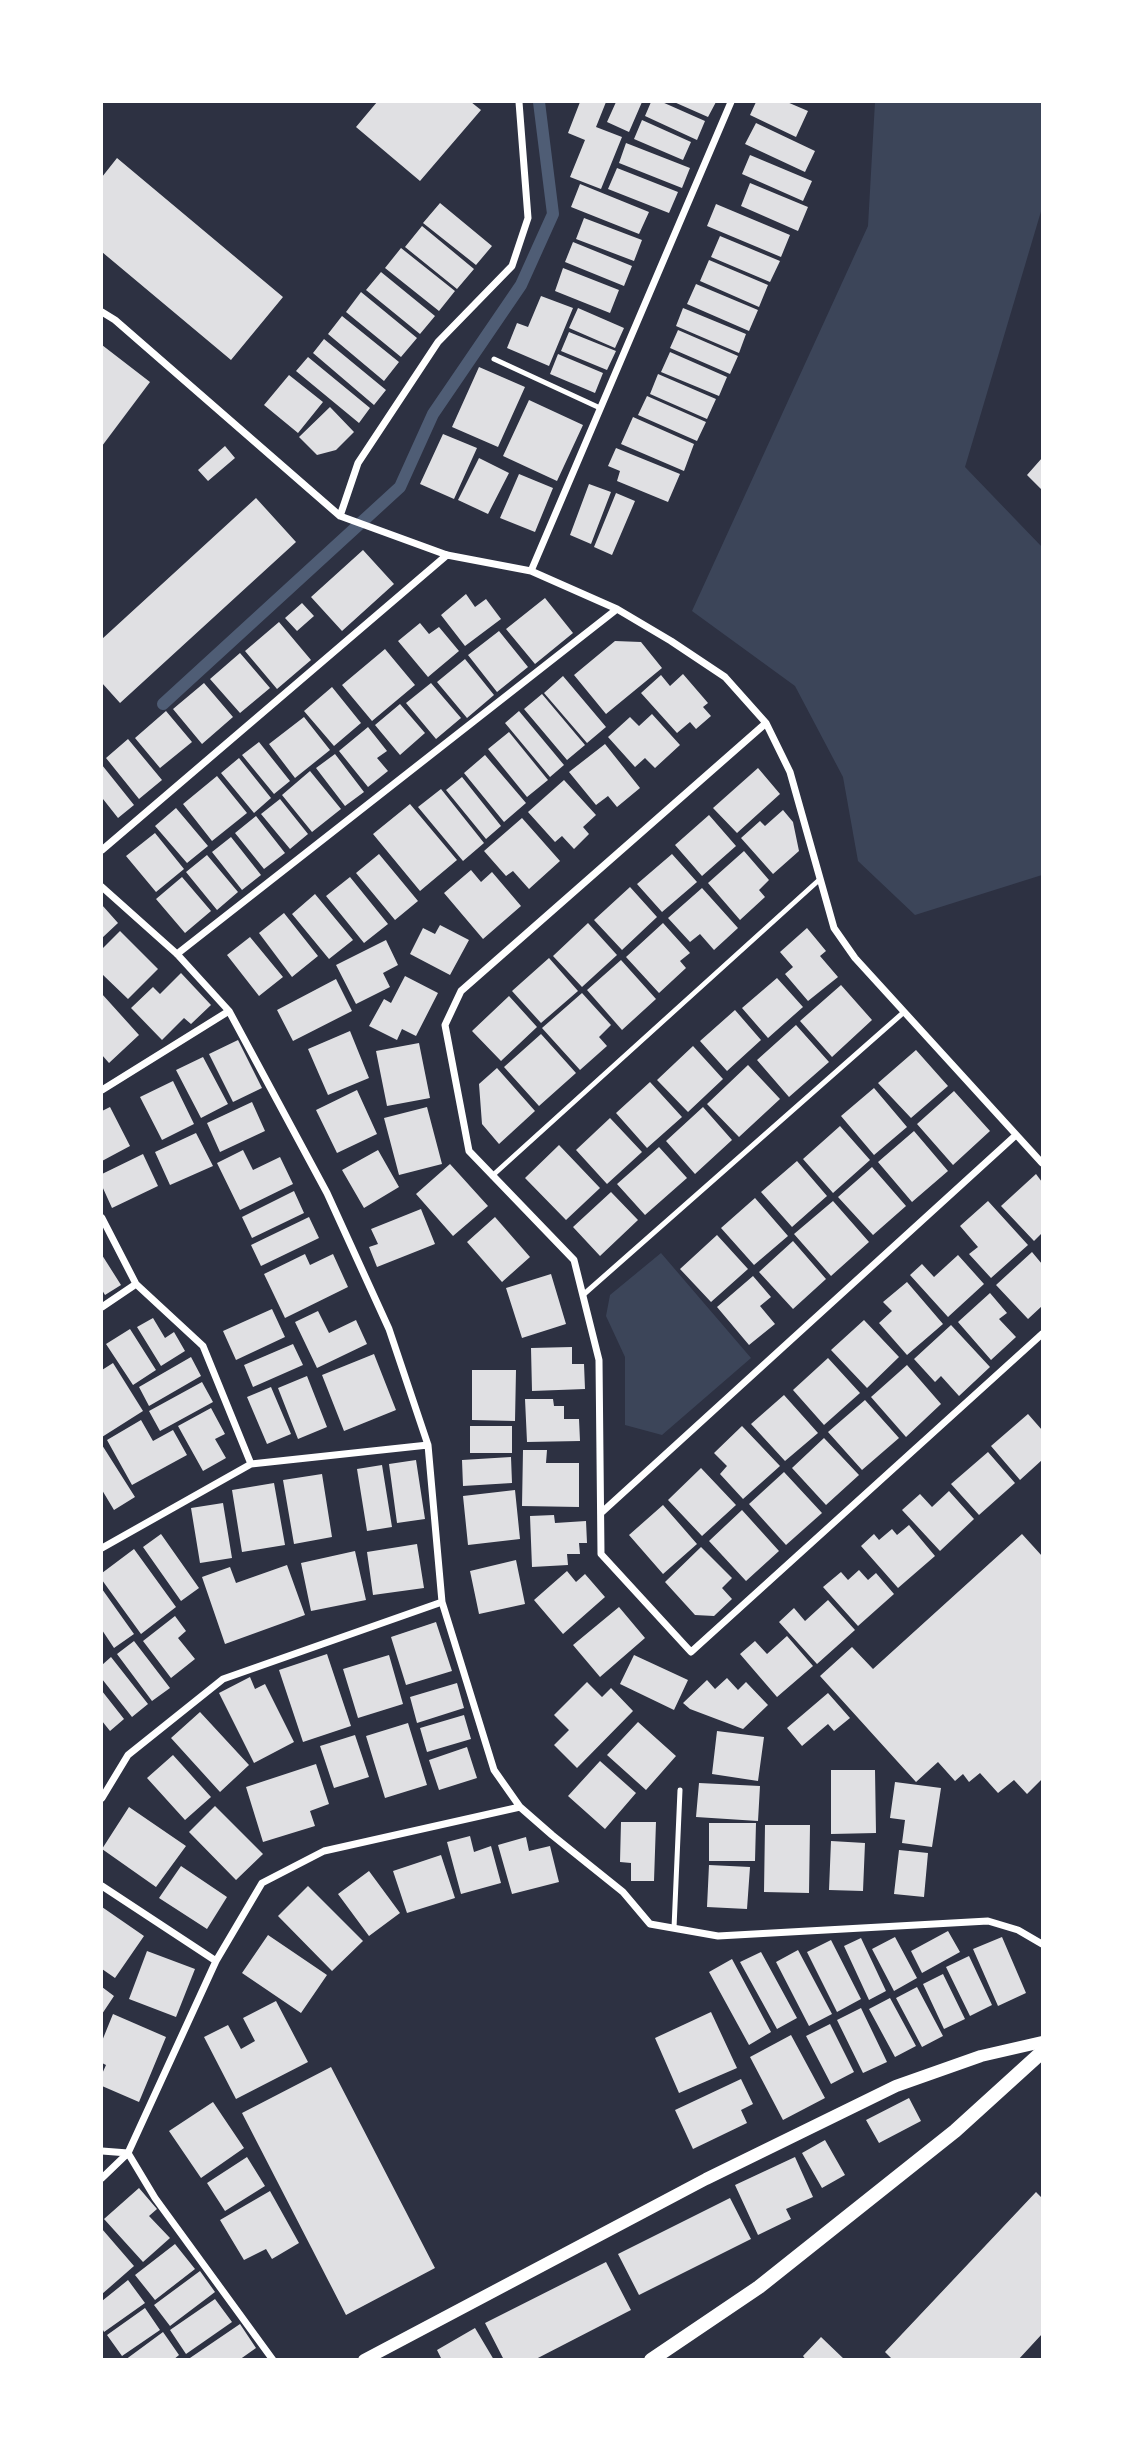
<!DOCTYPE html>
<html>
<head>
<meta charset="utf-8">
<style>
	body { margin:0 }
	#map { position:relative; width:1144px; height:2461px; overflow:hidden; background:#2d3142; font-family:"PT Sans",sans-serif }
	canvas { display:block }
	.frame { position:absolute; inset:0; border:103px solid #fff; pointer-events:none }
</style>
</head>
<body>
<div id="map">
<canvas width="1144" height="2461"></canvas>
<div class="frame"></div>
</div>
<script>
const g = document.querySelector('canvas').getContext('2d');
g.lineJoin = 'round';
function fillPath(path, color) { g.fillStyle = color; g.fill(path, 'evenodd'); }
const toPath = rows => new Path2D(rows.map(r => 'M' + r).join(''));
function trace(path, color, width, dash) { g.strokeStyle = color; g.lineWidth = width; g.lineCap = dash ? 'butt' : 'round'; g.setLineDash(dash || []); g.stroke(path); }
const green = toPath([
	[875,102,1042,102,1042,208,965,467,1042,547,1042,875,915,915,858,861,843,777,795,686,692,611,868,226],
	[661,1253,751,1358,662,1435,625,1425,625,1357,606,1316,610,1295]
]);
const stream = toPath([
	[163,704,400,487,433,414,521,285,553,214,539,102]
]);
const building = toPath([
	[377,102,471,102,481,110,420,181,356,127],
	[580,102,606,102,596,127,622,137,601,189,570,177,585,140,568,133],
	[616,102,642,102,629,132,607,122],
	[651,102,662,102,705,121,697,140,645,116],
	[674,102,716,102,708,117],
	[756,102,787,102,808,111,796,137,750,115],
	[642,120,691,142,683,160,634,139],
	[756,123,815,151,805,172,745,144],
	[626,143,690,168,682,188,619,163],
	[750,155,812,181,803,201,742,174],
	[117,158,283,297,231,360,102,252,102,177],
	[617,168,678,192,669,213,608,189],
	[750,183,808,207,798,231,741,206],
	[580,184,649,212,639,234,571,207],
	[440,203,492,246,476,265,423,223],
	[716,204,790,235,781,257,707,226],
	[584,218,642,240,634,261,576,239],
	[422,226,474,269,457,289,405,247],
	[720,236,780,261,770,282,711,257],
	[573,242,632,266,624,286,565,262],
	[401,248,455,291,439,311,385,268],
	[709,260,768,285,759,307,700,281],
	[563,268,619,290,610,313,555,291],
	[381,272,435,316,420,334,366,290],
	[696,284,758,310,749,331,687,304],
	[361,292,417,338,401,357,346,312],
	[541,296,573,308,549,366,507,348,517,323,528,327],
	[578,308,624,328,615,348,569,328],
	[683,308,746,334,739,353,676,326],
	[342,316,399,362,384,381,328,334],
	[678,330,738,356,730,374,670,348],
	[569,332,616,351,607,370,561,351],
	[324,339,386,390,374,405,313,353],
	[102,345,150,382,102,446],
	[670,352,727,377,719,396,661,372],
	[558,354,603,373,595,393,550,374],
	[308,357,370,408,359,423,296,371],
	[479,367,525,387,498,447,452,427],
	[658,374,716,399,707,419,650,394],
	[289,375,323,402,298,433,264,405],
	[647,396,706,422,697,441,638,415],
	[529,400,583,425,557,481,503,456],
	[330,407,354,432,336,450,317,455,299,437],
	[633,417,694,444,684,471,621,444],
	[443,434,477,448,454,499,420,484],
	[225,446,235,458,208,481,198,470],
	[616,448,680,474,668,502,617,481,620,471,608,466],
	[479,458,509,473,488,514,458,500],
	[1042,458,1042,490,1027,475],
	[519,474,553,488,535,532,500,518],
	[589,484,611,492,591,544,570,535],
	[616,493,635,501,612,555,594,547],
	[256,498,296,542,120,703,102,683,102,639],
	[363,550,394,584,342,631,311,597],
	[466,594,475,607,486,599,501,619,465,646,441,615],
	[545,598,573,633,535,664,506,629],
	[302,603,314,616,297,631,285,618],
	[279,622,311,660,277,689,245,651],
	[420,623,429,634,439,627,459,651,428,677,398,641],
	[499,631,528,667,497,692,468,655],
	[615,641,641,642,662,668,606,714,574,675],
	[385,649,415,685,372,721,342,685],
	[240,653,270,688,240,713,210,679],
	[465,659,494,695,467,718,437,682],
	[683,674,708,703,703,707,711,716,696,729,690,722,677,733,641,693,661,675,670,686],
	[563,676,606,727,587,743,544,693],
	[204,683,233,717,202,744,173,709],
	[431,683,461,718,436,739,406,703],
	[332,687,361,723,334,746,304,711],
	[542,694,585,745,567,760,524,709],
	[400,704,425,733,400,755,375,725],
	[166,711,192,742,160,768,135,738],
	[519,711,564,765,550,777,505,723],
	[652,714,680,745,655,768,645,758,635,767,608,737,630,717,639,726],
	[304,717,330,750,295,778,269,744],
	[368,727,387,751,377,758,388,771,368,787,339,751],
	[509,732,548,780,527,797,488,749],
	[128,739,162,780,139,799,106,758],
	[259,742,290,781,274,794,242,755],
	[605,744,640,788,617,807,608,796,596,805,569,772],
	[335,754,364,792,345,806,316,768],
	[485,755,526,803,504,822,464,773],
	[239,758,271,798,254,813,221,773],
	[102,765,134,805,118,818,103,799,102,800],
	[758,768,780,794,737,833,713,808],
	[310,771,341,809,312,832,282,795],
	[217,776,247,813,212,841,183,804],
	[462,777,501,826,486,839,446,790],
	[564,780,596,815,583,827,589,834,574,849,562,836,555,842,528,812],
	[441,789,484,843,463,861,418,807],
	[280,799,308,834,290,849,261,814],
	[410,804,457,860,420,891,373,834],
	[176,808,208,846,187,863,155,826],
	[783,810,793,822,799,851,773,874,741,838,760,821,765,826],
	[709,815,736,846,702,876,675,845],
	[256,816,285,853,264,869,235,833],
	[522,818,560,861,529,889,513,871,506,876,484,851],
	[155,833,184,869,156,892,126,856],
	[231,837,261,875,242,890,212,852],
	[744,851,769,880,759,890,765,897,740,920,708,883],
	[379,854,418,901,395,920,356,873],
	[672,854,697,882,662,912,637,884],
	[207,855,238,892,217,910,186,872],
	[471,870,481,882,492,872,521,906,483,939,444,893],
	[182,877,211,911,185,933,156,899],
	[350,877,388,924,364,943,326,896],
	[630,887,657,917,622,950,594,920],
	[702,888,738,928,714,950,700,934,690,942,668,918],
	[315,894,353,940,329,959,292,914],
	[102,905,118,923,102,938],
	[284,913,318,956,292,977,259,933],
	[588,923,617,955,582,987,553,956],
	[663,923,690,953,680,961,686,968,659,993,626,957],
	[440,925,469,940,450,975,410,954,423,928,435,934],
	[807,928,826,951,820,956,838,977,808,1001,785,974,793,967,780,952],
	[120,931,158,969,128,999,102,974,102,949],
	[250,937,283,977,259,996,227,955],
	[386,940,398,965,383,973,390,987,356,1004,336,965],
	[549,958,578,991,541,1023,512,991],
	[621,960,656,999,622,1030,587,990],
	[181,973,211,1005,191,1024,184,1018,162,1040,131,1008,153,987,160,994],
	[405,976,438,993,416,1036,402,1029,397,1040,369,1026,384,999,391,1003],
	[777,978,803,1007,768,1038,742,1008],
	[336,979,352,1011,293,1041,277,1010],
	[841,985,872,1020,832,1057,800,1021],
	[582,993,611,1025,599,1037,607,1046,580,1070,542,1028],
	[102,994,139,1035,109,1063,102,1055],
	[509,996,537,1027,501,1061,472,1031],
	[735,1010,761,1040,727,1071,700,1041],
	[796,1025,829,1062,789,1097,757,1060],
	[350,1031,369,1078,328,1095,308,1049],
	[541,1034,576,1073,539,1106,504,1067],
	[238,1040,262,1088,233,1102,209,1054],
	[419,1043,430,1098,387,1106,376,1051],
	[693,1046,723,1079,688,1112,657,1080],
	[916,1050,948,1086,911,1118,878,1083],
	[203,1057,228,1104,201,1118,176,1070],
	[748,1065,780,1099,739,1137,707,1104],
	[497,1068,535,1111,499,1144,482,1124,479,1084],
	[173,1081,194,1124,162,1140,140,1097],
	[650,1082,682,1117,647,1148,616,1113],
	[874,1088,907,1127,874,1155,841,1116],
	[357,1090,377,1134,337,1153,316,1110],
	[954,1091,990,1131,953,1165,917,1124],
	[252,1102,265,1131,220,1152,207,1123],
	[110,1107,130,1146,102,1161,102,1111],
	[427,1107,442,1164,399,1175,384,1118],
	[703,1107,732,1140,695,1174,666,1141],
	[610,1118,642,1152,607,1184,576,1150],
	[840,1126,870,1160,833,1193,803,1159],
	[914,1131,948,1171,912,1202,878,1162],
	[196,1133,213,1166,170,1185,155,1152],
	[559,1145,600,1188,566,1220,525,1178],
	[659,1147,687,1178,645,1215,617,1184],
	[243,1150,253,1170,280,1157,293,1184,240,1210,217,1163],
	[378,1150,399,1187,364,1208,342,1170],
	[143,1154,158,1186,112,1208,102,1186,102,1174],
	[797,1161,827,1196,792,1227,761,1192],
	[450,1164,488,1206,453,1236,416,1194],
	[872,1167,906,1206,873,1235,838,1197],
	[1036,1174,1042,1182,1042,1233,1034,1241,1001,1206],
	[294,1191,304,1213,252,1238,242,1217],
	[611,1192,638,1220,600,1256,573,1227],
	[755,1198,788,1236,754,1265,721,1228],
	[833,1201,869,1242,831,1276,794,1234],
	[988,1201,1028,1245,991,1278,969,1254,978,1247,960,1226],
	[421,1209,435,1244,377,1267,369,1247,378,1244,371,1229],
	[309,1217,319,1238,261,1266,251,1245],
	[495,1217,530,1257,502,1282,467,1242],
	[717,1235,748,1269,711,1302,680,1269],
	[793,1241,826,1279,793,1309,759,1272],
	[1032,1252,1042,1264,1042,1306,1028,1319,996,1285],
	[305,1254,310,1265,333,1254,348,1287,285,1318,264,1274],
	[102,1255,121,1285,105,1295,102,1290],
	[958,1255,984,1284,948,1317,910,1275,922,1264,934,1277],
	[551,1274,566,1324,522,1338,506,1288],
	[753,1276,771,1297,760,1306,775,1324,749,1345,717,1307],
	[907,1282,943,1324,907,1355,879,1323,892,1311,883,1302],
	[990,1293,1007,1313,999,1319,1016,1337,991,1360,958,1322],
	[272,1309,285,1337,236,1360,223,1331],
	[318,1311,329,1333,356,1320,367,1344,317,1368,295,1322],
	[153,1318,165,1338,174,1332,185,1351,161,1366,137,1327],
	[864,1320,899,1357,867,1388,831,1350],
	[951,1325,990,1367,959,1396,941,1376,935,1382,914,1359],
	[130,1329,156,1370,133,1385,106,1344],
	[293,1344,303,1365,253,1387,244,1365],
	[572,1347,572,1364,584,1364,585,1389,532,1391,531,1348],
	[374,1354,396,1410,344,1431,322,1375],
	[191,1357,201,1376,149,1406,139,1387],
	[828,1358,860,1393,824,1425,793,1390],
	[113,1363,143,1411,102,1437,102,1370],
	[907,1365,941,1404,906,1437,871,1397],
	[472,1370,516,1370,515,1421,472,1420],
	[307,1376,327,1427,298,1439,278,1388],
	[202,1382,213,1402,160,1431,149,1411],
	[271,1387,291,1434,267,1444,247,1397],
	[784,1395,818,1433,785,1461,751,1424],
	[525,1399,553,1399,554,1406,564,1406,564,1419,579,1419,580,1441,527,1442],
	[865,1400,899,1438,862,1470,828,1432],
	[211,1408,225,1434,215,1439,226,1458,203,1471,178,1426],
	[1028,1414,1042,1430,1042,1460,1020,1480,991,1446],
	[141,1420,153,1441,173,1430,187,1455,132,1485,107,1440],
	[470,1426,512,1426,512,1453,470,1453],
	[742,1426,780,1466,743,1499,720,1474,727,1466,714,1453],
	[824,1438,859,1475,826,1505,792,1468],
	[102,1445,135,1497,114,1510,102,1490],
	[523,1450,547,1450,546,1463,579,1463,579,1507,522,1506],
	[988,1452,1015,1483,979,1515,951,1484],
	[511,1457,512,1483,463,1486,462,1460],
	[416,1460,425,1519,397,1523,389,1464],
	[382,1465,392,1527,367,1531,357,1469],
	[701,1468,736,1505,702,1536,668,1500],
	[784,1472,822,1513,786,1545,749,1504],
	[322,1474,332,1537,294,1544,283,1480],
	[274,1483,285,1545,242,1552,232,1490],
	[515,1490,520,1539,468,1545,463,1496],
	[949,1491,974,1519,940,1551,902,1510,920,1494,932,1507],
	[223,1503,232,1558,200,1563,191,1508],
	[663,1505,697,1544,663,1574,629,1535],
	[742,1510,779,1551,746,1581,709,1541],
	[554,1515,555,1523,586,1521,587,1543,579,1543,580,1554,567,1554,568,1565,532,1567,530,1516],
	[909,1525,935,1556,898,1588,861,1546,874,1534,879,1540,892,1529,897,1535],
	[161,1534,199,1588,181,1601,143,1547],
	[1022,1534,1042,1556,1042,1779,1027,1794,1014,1780,998,1793,980,1773,969,1782,963,1774,955,1781,938,1762,916,1782,820,1676,852,1647,873,1669],
	[417,1544,424,1588,373,1595,367,1552],
	[701,1547,732,1578,722,1588,732,1599,714,1616,695,1615,665,1582],
	[134,1549,176,1607,141,1634,102,1580,102,1573],
	[355,1551,366,1600,311,1611,301,1563],
	[516,1560,525,1604,479,1614,470,1571],
	[287,1565,305,1615,225,1644,202,1577,230,1567,236,1583],
	[859,1570,868,1580,876,1573,894,1594,858,1626,823,1587,841,1572,848,1580],
	[567,1571,576,1582,585,1574,605,1597,563,1634,534,1600],
	[102,1589,134,1634,114,1648,102,1630],
	[828,1600,855,1630,817,1664,779,1622,794,1608,805,1621],
	[619,1607,645,1638,600,1677,573,1645],
	[175,1616,186,1631,178,1638,195,1659,171,1678,143,1641],
	[436,1622,452,1671,406,1685,391,1637],
	[787,1636,813,1666,777,1697,740,1654,755,1641,767,1654],
	[134,1641,170,1688,152,1701,117,1654],
	[327,1654,351,1726,303,1742,279,1670],
	[389,1655,403,1704,358,1718,343,1669],
	[634,1655,688,1680,674,1710,620,1684],
	[111,1657,148,1704,132,1717,102,1679,102,1665],
	[250,1677,255,1689,265,1684,294,1742,254,1763,219,1693],
	[727,1678,738,1690,746,1682,768,1705,743,1729,690,1709,683,1703,707,1680,715,1689],
	[587,1682,602,1697,611,1688,633,1711,577,1768,554,1745,569,1730,554,1715],
	[457,1683,464,1708,417,1723,410,1697],
	[102,1691,124,1719,110,1731,102,1721],
	[828,1693,850,1718,834,1731,828,1724,802,1746,787,1728],
	[200,1712,249,1765,220,1792,171,1738],
	[464,1715,471,1739,427,1752,420,1728],
	[638,1722,676,1756,646,1790,607,1755],
	[408,1723,427,1785,385,1798,366,1736],
	[717,1731,764,1737,758,1781,712,1774],
	[355,1735,369,1777,334,1788,320,1746],
	[467,1747,477,1778,439,1790,429,1760],
	[173,1755,211,1797,185,1820,147,1778],
	[600,1761,636,1793,605,1829,568,1796],
	[316,1764,329,1804,310,1811,315,1826,263,1842,246,1787],
	[831,1770,875,1770,876,1833,831,1834],
	[895,1782,941,1788,932,1847,902,1843,905,1820,890,1818],
	[699,1783,760,1786,758,1821,696,1817],
	[215,1806,263,1854,236,1880,189,1832],
	[129,1807,186,1846,156,1887,102,1849],
	[621,1822,656,1822,654,1881,631,1881,631,1863,620,1862],
	[709,1823,756,1823,755,1861,709,1861],
	[765,1825,810,1825,809,1893,764,1892],
	[470,1836,474,1852,491,1846,501,1883,461,1894,447,1842],
	[526,1837,529,1851,550,1846,559,1882,512,1894,498,1845],
	[831,1841,865,1843,863,1891,829,1890],
	[899,1850,928,1853,924,1897,894,1894],
	[441,1855,455,1898,407,1913,393,1871],
	[709,1865,750,1867,747,1909,707,1907],
	[181,1866,227,1897,207,1929,159,1898],
	[369,1871,400,1913,369,1936,338,1894],
	[308,1886,363,1941,332,1971,278,1916],
	[102,1907,144,1936,115,1978,102,1969],
	[948,1931,960,1952,922,1973,911,1951],
	[268,1935,327,1975,301,2013,242,1973],
	[895,1937,917,1978,894,1991,872,1949],
	[1002,1937,1026,1993,998,2006,973,1949],
	[861,1938,886,1991,869,2000,844,1946],
	[831,1940,861,1999,837,2012,807,1952],
	[798,1950,832,2014,809,2026,776,1962],
	[147,1951,195,1969,176,2017,129,1999],
	[761,1952,797,2018,777,2029,740,1962],
	[969,1956,992,2005,970,2016,946,1967],
	[732,1959,771,2032,749,2045,709,1972],
	[943,1974,965,2019,944,2029,923,1984],
	[102,1987,114,1996,102,2014],
	[917,1987,943,2036,922,2047,896,1998],
	[890,1998,916,2046,895,2057,869,2009],
	[276,2001,308,2062,236,2099,204,2037,228,2025,241,2049,255,2041,243,2018],
	[861,2008,887,2062,863,2073,837,2020],
	[711,2012,737,2068,679,2093,655,2038],
	[113,2014,166,2037,139,2102,102,2086,102,2074,106,2065,102,2063,102,2041],
	[830,2024,854,2072,831,2084,806,2036],
	[791,2035,825,2098,783,2120,750,2057],
	[331,2067,435,2268,346,2315,242,2113],
	[741,2079,753,2104,741,2110,747,2123,693,2149,675,2110],
	[909,2098,921,2121,879,2143,866,2120],
	[213,2102,244,2148,201,2178,169,2131],
	[825,2140,845,2175,822,2188,802,2153],
	[247,2157,265,2186,225,2211,207,2183],
	[795,2157,813,2197,786,2209,791,2219,758,2235,735,2185],
	[139,2188,157,2209,149,2216,170,2238,143,2262,104,2219],
	[270,2191,299,2243,272,2259,266,2249,244,2260,220,2220],
	[1036,2192,1042,2198,1042,2334,1018,2360,893,2360,885,2352],
	[730,2198,751,2239,639,2295,618,2254],
	[102,2229,134,2266,102,2294],
	[175,2244,195,2269,155,2300,135,2275],
	[606,2262,631,2310,534,2360,504,2360,485,2323],
	[200,2271,215,2292,170,2326,154,2305],
	[128,2280,145,2303,104,2332,102,2328,102,2301],
	[215,2299,232,2322,186,2354,170,2330],
	[145,2308,160,2330,122,2356,107,2335],
	[240,2324,256,2348,239,2360,187,2360],
	[475,2328,494,2360,442,2360,437,2350],
	[163,2332,179,2355,173,2360,125,2360],
	[821,2337,845,2360,806,2360,803,2356]
]);
const service = toPath([
	[494,359,600,408],
	[492,1176,819,880],
	[583,1295,904,1012],
	[674,1928,680,1790]
]);
const minor = toPath([
	[102,312,115,320,340,516,447,555,531,571,617,609,671,641,725,677,766,723,790,772,834,928,855,958,1042,1163],
	[340,516,358,463,438,342,512,266,528,218,519,102],
	[531,571,731,102],
	[766,723,461,991,445,1025,469,1151,574,1260,599,1360,601,1554,691,1652,1042,1334],
	[102,850,447,555],
	[102,887,177,954,229,1011,327,1193,389,1329,428,1445,442,1602,494,1770,520,1807,552,1835,623,1892,650,1924,718,1936,988,1921,1018,1930,1042,1944],
	[177,954,617,609],
	[102,1090,229,1011],
	[102,1218,136,1284,203,1346,251,1464],
	[102,1307,136,1284],
	[601,1513,1016,1135],
	[102,1548,251,1464,428,1445],
	[102,1798,128,1755,223,1679,442,1602],
	[102,1886,216,1961],
	[102,2151,128,2153],
	[128,2153,155,2198,273,2360],
	[102,2178,128,2153,216,1961,262,1883,324,1851,520,1807]
]);
const tertiary = toPath([
	[364,2360,706,2179,896,2086,981,2056,1042,2042]
]);
const secondary = toPath([
	[651,2360,759,2287,955,2131,1042,2052]
]);
fillPath(green, '#3c4559');
trace(stream, '#4f5d75', 12);
fillPath(building, '#e0e0e3');
trace(service, '#fff', 5);
trace(minor, '#fff', 7);
trace(tertiary, '#fff', 12);
trace(secondary, '#fff', 14);
</script>
</body>
</html>
